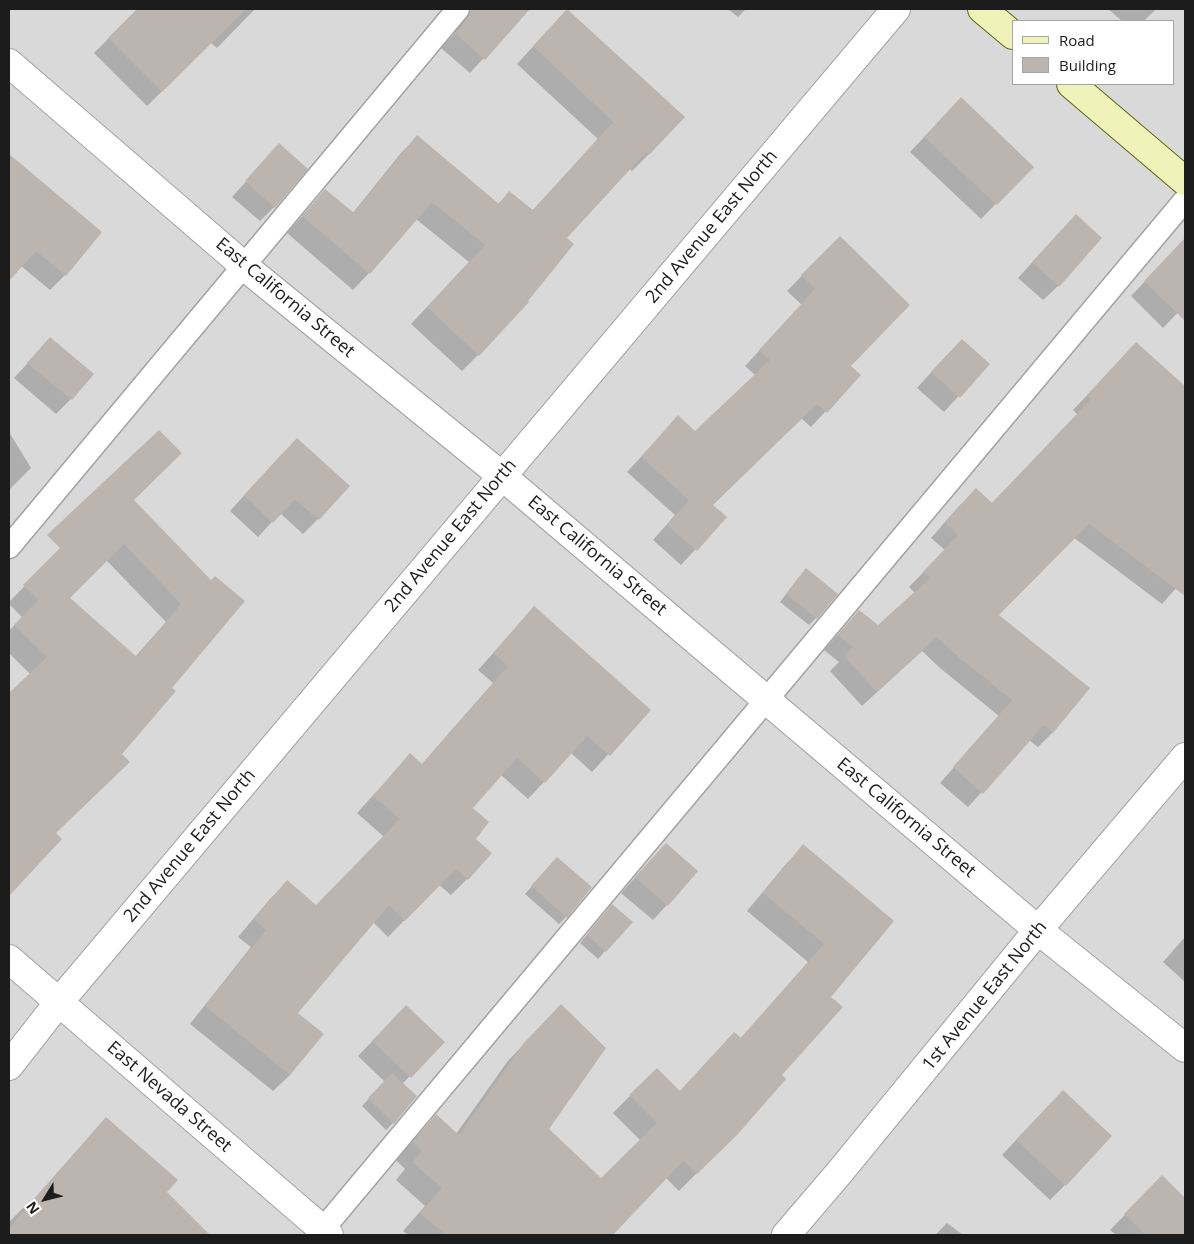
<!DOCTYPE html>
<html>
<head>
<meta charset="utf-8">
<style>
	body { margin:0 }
	#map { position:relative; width:1194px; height:1244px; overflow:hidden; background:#ece9e2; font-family:"Open Sans",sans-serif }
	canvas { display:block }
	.frame { position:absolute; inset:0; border:10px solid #1c1c1c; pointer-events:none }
	.legend { position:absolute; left:1012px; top:20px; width:162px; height:65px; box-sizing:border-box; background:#fff; border:1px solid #a4a4a4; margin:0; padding:6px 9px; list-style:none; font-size:15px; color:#1c1c1c }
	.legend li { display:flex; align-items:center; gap:10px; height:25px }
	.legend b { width:25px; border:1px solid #a4a4a4 }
	.north { position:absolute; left:20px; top:1174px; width:50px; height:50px; -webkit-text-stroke:4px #fff; paint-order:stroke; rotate:234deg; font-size:14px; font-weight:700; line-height:20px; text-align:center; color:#1c1c1c }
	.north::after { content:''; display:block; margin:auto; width:18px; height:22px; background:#1c1c1c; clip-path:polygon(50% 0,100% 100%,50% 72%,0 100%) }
</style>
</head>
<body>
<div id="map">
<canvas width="1194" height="1244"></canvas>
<div class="frame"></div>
<ul class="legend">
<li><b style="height:6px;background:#f0f3b9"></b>Road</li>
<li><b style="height:14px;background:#bcb5af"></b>Building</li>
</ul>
<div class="north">N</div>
</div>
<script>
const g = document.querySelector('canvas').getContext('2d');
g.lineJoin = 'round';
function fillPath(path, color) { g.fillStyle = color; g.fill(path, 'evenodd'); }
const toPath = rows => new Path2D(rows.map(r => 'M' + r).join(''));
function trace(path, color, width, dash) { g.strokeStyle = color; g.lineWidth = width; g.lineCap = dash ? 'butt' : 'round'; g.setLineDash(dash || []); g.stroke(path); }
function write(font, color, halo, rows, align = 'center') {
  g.font = font + ' "Open Sans",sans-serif'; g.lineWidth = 4.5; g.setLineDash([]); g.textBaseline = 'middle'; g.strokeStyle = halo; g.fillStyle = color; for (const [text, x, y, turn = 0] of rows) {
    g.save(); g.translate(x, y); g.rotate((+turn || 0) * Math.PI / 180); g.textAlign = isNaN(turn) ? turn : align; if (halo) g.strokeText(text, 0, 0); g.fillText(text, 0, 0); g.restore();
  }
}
const residential = toPath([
	[9,9,1185,9,1185,1235,9,1235],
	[1013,21,1173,21,1173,84,1013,84]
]);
const shadow = toPath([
	[138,9,255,9,217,48,211,43,147,106,94,53],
	[472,9,501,9,517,22,470,73,441,48,454,34,456,26],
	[728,9,746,9,738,17],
	[1108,9,1156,9,1144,21,1122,21],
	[551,27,649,154,632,171,630,169,565,239,478,355,462,371,411,324,469,262,416,219,369,273,353,290,287,233,325,191,352,214,401,153,417,137,498,204,510,192,532,211,598,139,517,64],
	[946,114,1032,167,981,219,910,152],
	[279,145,274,207,260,221,232,197],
	[9,155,100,232,65,275,50,290,21,266,9,279],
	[1061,231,1058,286,1043,300,1018,278],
	[840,237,849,366,859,375,811,427,801,418,711,505,725,517,681,565,653,540,675,515,627,472,678,417,695,432,755,375,745,366,802,305,787,291],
	[1177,248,1185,256,1185,305,1163,328,1131,296],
	[50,339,71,399,56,414,14,378],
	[1136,344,1185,388,1185,578,1162,604,1073,537,997,615,1053,732,1038,747,1029,740,968,807,940,783,999,716,940,668,922,651,862,706,830,671,839,662,824,650,859,611,878,626,915,593,909,587,945,550,931,538,961,504,991,504,1078,415,1073,410],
	[947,355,988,364,944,412,917,388],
	[9,432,31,468,9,490],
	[282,454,318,519,303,534,280,513,258,537,230,511],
	[121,488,211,581,171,688,55,834,23,879,9,893,9,695,30,674,9,653,9,631,22,617,9,604,9,602],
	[106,560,166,622,135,657,69,598],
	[799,577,816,618,809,625,780,602],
	[534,608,649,710,592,772,571,753,528,799,501,775,471,808,474,839,467,879,451,895,439,885,388,937,373,922,296,1014,290,1075,273,1091,190,1024,251,947,238,937,270,899,287,882,316,906,384,837,357,813,410,755,421,765,493,683,478,670],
	[666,844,667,905,653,920,621,893],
	[804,846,893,921,829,997,736,1134,679,1191,666,1178,611,1235,408,1235,403,1231,425,1206,396,1180,405,1169,396,1160,419,1134,436,1116,456,1134,507,1062,544,1023,548,1129,601,1180,641,1141,613,1113,657,1069,679,1092,734,1033,740,1039,808,962,747,911,786,864],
	[550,866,566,917,559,924,525,894],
	[605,913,605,951,598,959,580,943],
	[1185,937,1185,982,1163,962],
	[392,1021,444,1042,402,1084,393,1123,386,1130,362,1106,385,1082,358,1056],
	[1048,1106,1065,1185,1050,1200,1002,1155],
	[106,1118,166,1192,208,1235,9,1235,9,1222,24,1207,25,1209],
	[1162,1177,1185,1200,1185,1235,1116,1235,1110,1230],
	[947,1223,963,1235,935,1235]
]);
const building = toPath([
	[137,9,246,9,162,92,108,38],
	[472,9,530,9,485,60,455,33,468,17],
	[567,9,685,117,649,155,646,152,567,238,574,244,528,301,529,302,479,356,427,307,485,245,432,202,370,274,302,216,325,189,354,213,417,135,499,204,509,191,533,210,613,122,533,46],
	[961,97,1034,167,997,205,924,137],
	[279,143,308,169,275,208,245,181],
	[9,154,102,232,66,276,36,251,9,281],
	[1076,214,1102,238,1059,287,1032,262],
	[840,236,910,305,851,366,861,375,827,413,817,404,713,505,727,517,697,551,667,525,689,500,641,457,678,415,695,431,770,360,759,350,815,289,801,275],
	[1185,238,1185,321,1144,281],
	[50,337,94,374,72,400,27,363],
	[962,339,990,364,960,398,931,372],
	[1136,342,1185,386,1185,596,1089,524,999,615,1090,688,1053,733,1044,725,983,794,953,767,1012,700,955,654,937,637,877,692,844,656,853,647,838,635,859,610,878,625,930,578,923,572,958,535,945,522,976,488,992,503,1091,399,1087,395],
	[159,430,182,453,134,500,211,580,215,576,245,601,172,688,176,691,122,754,130,762,56,833,62,839,9,896,9,693,47,657,14,625,38,600,23,585,60,548,47,535],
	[124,544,181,604,137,657,70,598],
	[297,438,350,486,319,520,295,499,273,523,244,495],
	[806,568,838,594,817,619,786,594],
	[534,606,651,710,610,756,587,736,545,783,517,758,473,808,489,822,476,839,492,853,468,880,456,869,405,921,389,905,298,1013,324,1034,290,1075,205,1006,266,930,254,919,287,880,316,905,400,819,373,796,410,753,422,764,508,666,493,653],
	[666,843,698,871,668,906,635,877],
	[803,844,894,921,831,997,843,1007,782,1075,786,1079,737,1135,697,1174,683,1161,613,1235,446,1235,420,1213,442,1188,412,1162,422,1151,413,1142,436,1114,459,1135,524,1043,561,1004,606,1048,549,1129,601,1178,657,1123,629,1095,657,1068,680,1091,734,1032,741,1038,824,944,763,893],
	[557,857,592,887,567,918,531,886],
	[612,904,633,922,606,952,587,935],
	[406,1005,445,1042,411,1078,372,1041],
	[392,1073,417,1096,394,1124,368,1098],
	[1063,1090,1112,1136,1066,1186,1016,1140],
	[106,1117,178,1180,167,1192,210,1235,9,1235,9,1228],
	[1162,1175,1185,1198,1185,1235,1146,1235,1124,1214]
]);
const lane = toPath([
	[9,547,458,9],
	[318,1235,1185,200]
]);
const street = toPath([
	[9,63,250,271,502,476,1038,930,1185,1048],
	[9,959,329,1235],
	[9,1066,59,1002,896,9],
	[786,1235,839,1173,1038,930,1185,757]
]);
const secondary = toPath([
	[982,9,1013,35],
	[1071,84,1185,181]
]);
const streetNames = [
	["2nd Avenue East North",712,227,-50],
	["East California Street",285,298,40],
	["2nd Avenue East North",451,536,-50],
	["East California Street",597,556,40],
	["East California Street",906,818,40],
	["2nd Avenue East North",190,846,-50],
	["1st Avenue East North",985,996,-51],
	["East Nevada Street",169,1097,41]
];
fillPath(residential, '#dad9d9');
fillPath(shadow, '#0003');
fillPath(building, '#bcb5af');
trace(lane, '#a3a3a3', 25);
trace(street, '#a3a3a3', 30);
trace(secondary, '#5e670e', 30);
trace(lane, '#fff', 22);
trace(street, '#fff', 28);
trace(secondary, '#f0f3b9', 28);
write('18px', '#1c1c1c', '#fff', streetNames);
</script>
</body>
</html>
